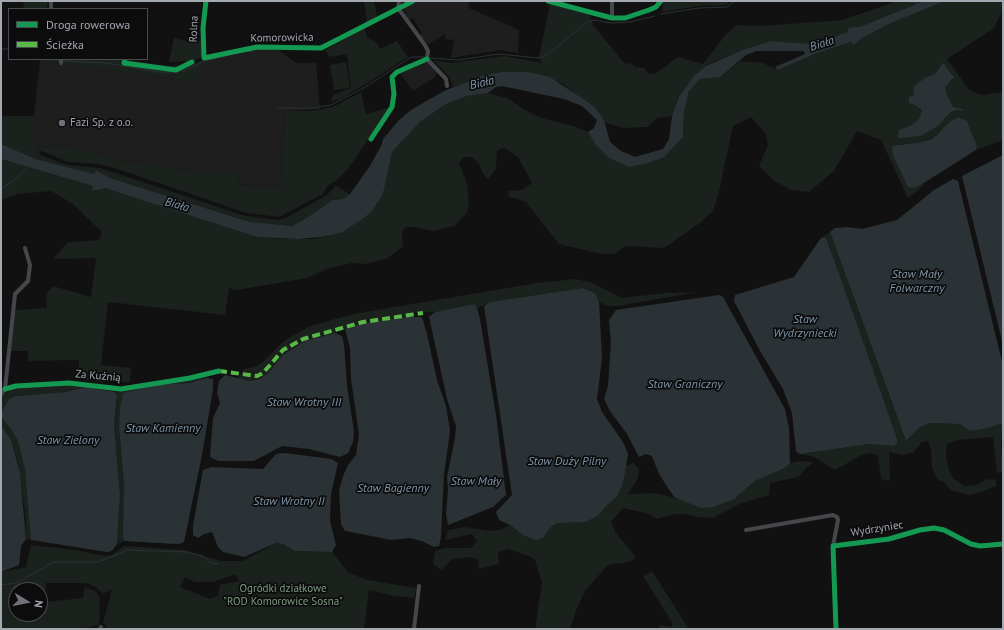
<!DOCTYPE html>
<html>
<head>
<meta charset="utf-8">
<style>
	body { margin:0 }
	#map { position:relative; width:1004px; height:630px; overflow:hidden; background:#111; font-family:"PT Sans",sans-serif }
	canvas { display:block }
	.frame { position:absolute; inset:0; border:2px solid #a3a8b1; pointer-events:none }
	.legend { position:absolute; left:8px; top:8px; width:140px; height:52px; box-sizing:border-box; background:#0c0c0d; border:1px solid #484a4f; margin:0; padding:5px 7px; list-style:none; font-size:12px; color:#a3a8b1 }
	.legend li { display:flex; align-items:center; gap:8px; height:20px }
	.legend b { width:20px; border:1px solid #484a4f }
	.north { position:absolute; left:8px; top:582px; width:40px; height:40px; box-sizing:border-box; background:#0c0c0d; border:1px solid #484a4f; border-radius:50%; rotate:100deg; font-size:11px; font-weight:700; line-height:16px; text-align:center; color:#a3a8b1 }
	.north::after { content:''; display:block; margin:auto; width:14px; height:18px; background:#707379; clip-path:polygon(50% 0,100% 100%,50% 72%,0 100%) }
</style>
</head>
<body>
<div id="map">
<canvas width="1004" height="630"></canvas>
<div class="frame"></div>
<ul class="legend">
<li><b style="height:5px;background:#139951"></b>Droga rowerowa</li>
<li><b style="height:5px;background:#58b947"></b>Ścieżka</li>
</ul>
<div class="north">N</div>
</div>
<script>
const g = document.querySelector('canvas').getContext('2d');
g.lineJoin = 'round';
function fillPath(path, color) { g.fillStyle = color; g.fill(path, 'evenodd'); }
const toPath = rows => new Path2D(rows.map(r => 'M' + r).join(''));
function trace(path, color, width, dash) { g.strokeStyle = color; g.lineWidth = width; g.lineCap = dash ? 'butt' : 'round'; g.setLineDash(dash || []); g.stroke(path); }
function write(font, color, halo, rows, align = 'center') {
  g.font = font + ' "PT Sans",sans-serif'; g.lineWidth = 3.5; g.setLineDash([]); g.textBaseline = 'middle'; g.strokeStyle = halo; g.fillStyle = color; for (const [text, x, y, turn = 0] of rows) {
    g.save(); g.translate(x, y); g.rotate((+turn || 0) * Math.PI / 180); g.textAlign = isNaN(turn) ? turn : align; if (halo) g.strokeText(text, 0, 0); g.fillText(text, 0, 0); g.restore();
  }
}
const built = toPath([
	[419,1,469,1,469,8,519,30,518,53,500,50,451,58,454,40,445,39,445,34,429,44,426,42,420,35,422,33,413,18,409,20,403,8],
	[252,50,278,50,296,63,316,63,320,109,285,111,281,178,277,188,238,184,240,173,207,173,117,160,96,153,60,145,43,148,35,145,34,116,40,61,184,80,207,59],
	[427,62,438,72,435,77,413,91,400,73,404,70]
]);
const green = toPath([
	[24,1,48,1,47,9,23,9],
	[364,1,374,1,377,16,367,22],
	[663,1,731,1,726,5,701,6,662,12],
	[892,1,924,1,862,26,848,28,848,32,812,44,771,41,720,59,706,66,679,97,672,116,657,118,648,127,644,127,624,128,605,123,595,107,580,98,562,83,528,72,502,72,484,75,453,87,450,78,433,60,451,63,505,56,542,63,539,57,550,4,590,15,593,25,625,64,630,63,635,67,644,68,648,73,655,74,678,57,703,64,727,33,737,25,762,26,842,20,892,3],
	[945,1,1003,1,1001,14,994,28,947,59,969,90,981,95,1003,92,1003,140,976,150,977,146,967,121,947,124,937,135,922,142,897,145,919,186,926,181,918,191,908,198,881,140,857,131,834,171,809,192,791,190,773,180,759,166,768,145,766,134,751,117,733,126,718,196,713,211,700,223,664,248,625,246,615,254,601,254,559,244,526,202,508,196,509,191,522,190,532,183,518,157,504,148,497,150,496,169,488,179,483,174,478,162,471,157,464,157,459,163,467,183,469,203,467,213,454,226,433,231,415,227,405,227,402,233,403,246,388,258,367,264,352,263,329,268,307,278,237,290,229,288,225,315,108,302,101,365,131,368,130,382,100,382,78,379,79,360,28,361,28,351,10,351,14,310,47,308,46,294,53,286,91,297,96,258,54,259,55,257,68,242,99,240,102,232,73,204,51,191,18,194,1,200,1,159,93,186,93,191,104,187,257,237,281,239,313,239,341,233,364,218,383,194,392,152,420,122,446,104,467,96,488,93,507,98,530,113,545,119,573,126,588,132,595,144,609,158,629,167,646,164,683,137,684,112,689,91,700,79,720,77,740,61,763,63,778,70,817,53,851,42,854,45,862,38,891,23],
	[939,68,948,69,952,73,953,77,945,87,946,92,953,107,963,109,962,111,956,110,950,113,945,119,899,130,912,125,919,119,922,110,915,105,926,77,935,74],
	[365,28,367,37,377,43,380,49,397,41,408,57,369,82,340,99,330,102,333,95,351,88,347,54,330,57,325,50],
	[174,38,189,42,201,41,202,57,192,61,169,62],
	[38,59,120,59,169,66,193,64,207,59,200,78,184,80,40,61],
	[346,62,350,88,334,90,330,65],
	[361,92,366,114,390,107,348,169,336,181,328,185,323,194,279,217,246,213,118,169,98,164,68,162,39,150,40,155,67,165,100,168,246,216,278,220,286,218,327,195,336,186,350,194,343,199,333,200,305,219,292,226,250,222,110,178,96,170,94,174,36,159,1,144,1,116,34,116,35,145,43,148,60,145,96,153,117,160,207,173,213,170,240,173,238,184,277,188,281,178,285,111,311,111,333,107],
	[830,232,906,441,919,428,930,423,960,424,970,431,988,428,1003,423,1001,443,1003,472,997,473,993,437,957,440,947,444,946,456,949,470,954,479,965,486,977,485,987,479,996,480,996,486,982,492,969,495,950,490,945,483,937,479,932,467,931,449,928,441,922,442,914,452,903,455,889,452,890,481,881,479,878,455,870,453,862,455,835,470,814,457,800,454,870,444,893,446,826,238,821,238],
	[575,279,593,283,622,298,665,293,697,292,618,306,608,306,599,302,595,293,583,288,490,302,477,308,474,304,435,312,416,312,408,317,363,323,335,333,305,341,283,355,268,373,260,379,250,381,237,379,244,369,255,367,264,361,284,341,308,327,331,320,359,313,537,283],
	[207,375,207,378,189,383,146,387,122,398,119,428,123,478,175,544,125,541,117,544,120,496,114,423,117,399,85,387,66,392,16,396,9,399,1,413,1,395,9,389,16,388,63,384,119,391],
	[1,417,11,429,18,441,26,469,31,540,26,539,26,520,18,463,11,440,1,425],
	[799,461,814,462,807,467,798,477,770,483,769,495,739,504,713,518,698,517,687,514,674,514,657,519,650,514,623,508,611,522,616,533,636,557,630,562,612,564,606,567,585,591,577,608,570,629,535,629,542,583,535,560,529,556,508,549,498,552,499,564,479,569,478,559,470,557,452,559,442,570,433,564,435,551,445,548,471,548,477,541,472,534,445,540,448,530,466,527,489,531,499,530,510,525,523,535,543,538,550,528,557,523,570,522,598,516,605,507,617,497,623,484,626,466,633,463,639,469,638,478,628,494,656,493,683,500,746,489,755,481,785,468,790,463],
	[276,543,283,544,295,551,332,552,349,573,367,580,416,588,414,598,394,596,369,590,364,629,106,629,106,626,103,623,112,589,103,594,95,586,85,583,46,583,45,602,83,598,85,587,95,591,100,597,99,625,79,629,1,629,1,572,26,567,31,545,76,550,105,556,112,555,124,546,185,550,220,561,243,561],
	[235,574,239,581,220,585,218,595,210,599,180,587,185,577,195,582,213,582],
	[16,590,40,590,40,614,16,614],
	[652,571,687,626,688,629,659,629,658,627,661,625,671,627,673,624,643,576]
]);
const water = toPath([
	[924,1,945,1,891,23,862,38,854,45,851,42,817,53,778,70,775,67,805,54,804,51,757,51,746,55,720,77,700,79,689,91,684,112,683,137,664,157,646,164,629,167,609,158,595,144,588,132,594,128,597,120,582,106,564,99,502,86,496,87,488,93,467,96,446,104,420,122,392,152,383,194,371,212,364,218,341,233,321,237,298,239,257,237,105,188,92,191,93,186,1,159,1,144,36,159,94,174,96,170,110,178,250,222,292,226,305,219,333,200,343,199,350,194,370,166,382,144,383,139,399,120,411,110,444,91,484,75,502,72,528,72,550,77,595,107,604,120,610,142,621,151,635,157,663,149,669,139,672,116,679,97,694,76,706,66,743,50,771,41,812,44,848,32,848,28,862,26],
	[943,63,954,77,945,87,946,92,953,107,963,109,962,111,956,110,950,113,938,126,921,136,898,138,899,130,912,125,919,119,922,110,915,105,909,103,909,97,914,95,913,87,926,77,935,74],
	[958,117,967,121,977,146,976,150,919,186,912,188,908,187,893,155,892,146,922,142,931,139,937,135,947,124],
	[1003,155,1003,345,962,176],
	[953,179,958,181,1003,366,1003,423,988,428,970,431,960,424,930,423,919,428,906,441,830,232,835,228,847,227,862,229,897,220,934,190],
	[821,238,826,238,858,327,897,439,897,444,893,446,870,444,800,454,796,451,792,413,783,389,760,351,734,301,735,295,794,277],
	[583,288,595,293,599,302,602,358,597,399,602,412,623,442,628,454,626,467,623,484,617,497,605,507,598,516,585,522,557,523,550,528,543,538,536,540,523,535,510,525,499,520,496,512,512,495,484,306,490,302],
	[719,295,723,297,785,409,789,428,790,463,785,468,755,481,734,499,713,507,701,508,674,497,659,474,652,456,646,454,639,457,627,434,610,411,604,399,608,386,611,342,609,320,616,310],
	[474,304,477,308,480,319,496,415,506,495,493,507,448,525,446,514,448,489,447,477,455,438,456,426,447,399,429,317,435,312],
	[408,317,422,317,427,334,437,380,446,406,450,431,444,474,441,537,439,546,434,547,422,541,410,538,392,540,345,531,341,524,339,491,343,476,348,465,356,455,359,435,351,379,350,348,345,329,363,323],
	[335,333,342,336,344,344,347,386,354,431,353,442,348,453,340,457,309,449,282,446,254,461,218,461,210,457,213,418,220,403,217,392,219,381,225,375,250,381,260,379,268,373,283,355,305,341],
	[207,378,213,379,213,389,202,455,184,542,179,544,125,541,123,538,124,485,119,428,120,408,123,393,155,385,189,383],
	[85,387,114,392,117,395,114,423,120,496,119,511,117,544,112,551,107,552,31,540,25,469,18,441,11,429,1,417,1,413,9,399,16,396,66,392],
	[1,425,11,440,20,473,26,539,21,546,19,565,1,572],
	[285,453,331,459,338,463,331,494,330,521,336,545,332,552,295,551,283,544,276,543,244,557,223,552,218,547,212,532,204,534,198,538,193,535,193,525,203,470,211,467,263,469,276,454]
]);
const stream = toPath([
	[913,1,918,4],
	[661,14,699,8,727,7,735,1],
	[1,49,9,49],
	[244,52,254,51],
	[430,58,459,60,498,54,539,58,547,55,587,22,595,20,611,23,630,22,655,16],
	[50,59,60,60],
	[63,61,107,63,160,72,175,72,186,70,204,61,230,55],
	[278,108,313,108,331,105,367,86,411,57,425,57],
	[1,189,14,180,26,168],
	[1,585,16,583,54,562,98,562,128,550,186,552,203,556,209,562,218,564]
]);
const minor = toPath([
	[206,1,203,28,204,58,257,47,321,48,413,1],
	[399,1,398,8,425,45,428,51,427,59,446,79,447,86],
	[548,1,612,18,625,18,649,10,656,7,661,1],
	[612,1,612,18],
	[51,9,51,1],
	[61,63,61,59],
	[371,139,392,107,394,94,392,77,397,72,427,59],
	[5,389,16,386,69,383,121,389,190,378,219,371],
	[1,394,5,389,15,294,28,281,30,265,25,248],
	[746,530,833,515,837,517,838,520,833,546],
	[100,629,101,627],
	[414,629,419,586],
	[836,629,833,546,889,539,920,530,934,528,944,530,971,544,980,546,1003,544]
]);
const quiet = toPath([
	[219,371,257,376,263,373,283,350,303,339,363,322,423,313]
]);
const cycleway = toPath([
	[206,1,203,28,204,58,257,47,321,48,413,1],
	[548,1,612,18,625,18,649,10,656,7,661,1],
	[125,59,124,63,176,70,192,62],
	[371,139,392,107,394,94,392,77,397,72,427,59],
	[5,389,16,386,69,383,121,389,190,378,219,371],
	[836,629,833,546,889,539,920,530,934,528,944,530,971,544,980,546,1003,544]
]);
const markers = [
	[62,123,4,"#707379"]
];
const streetNames = [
	["Rolna",194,29,-88],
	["Komorowicka",282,38,-1],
	["Za Kuźnią",98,376,5],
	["Wydrzyniec",877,529,-9]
];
const poiNames = [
	["Fazi Sp. z o.o.",70,123]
];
const parkNames = [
	["Ogródki działkowe",283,589],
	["\"ROD Komorowice Sosna\"",283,602]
];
const waterNames = [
	["Biała",822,44,-18],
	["Biała",482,83,-13],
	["Biała",177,205,16],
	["Staw Mały",917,275],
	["Folwarczny",917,289],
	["Staw",805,320],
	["Wydrzyniecki",805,334],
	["Staw Graniczny",685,385],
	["Staw Wrotny III",304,403],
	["Staw Kamienny",163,429],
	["Staw Zielony",68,441],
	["Staw Duży Pilny",567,462],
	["Staw Mały",476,482],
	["Staw Bagienny",393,489],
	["Staw Wrotny II",289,502]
];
fillPath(built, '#1e1e1f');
fillPath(green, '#1b211c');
fillPath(water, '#2b3236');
trace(stream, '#2b3236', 1);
trace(minor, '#45474a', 4);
trace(quiet, '#58b947', 4, [8, 4]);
trace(cycleway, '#139951', 5);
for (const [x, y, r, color] of markers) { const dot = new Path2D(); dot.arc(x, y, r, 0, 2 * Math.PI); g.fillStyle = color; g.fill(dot); trace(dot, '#0c0c0d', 1.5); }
write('11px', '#a3a8b1', '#0c0c0d', streetNames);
write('11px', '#a3a8b1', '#0c0c0d', poiNames, 'left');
write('11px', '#7c9a7e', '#0c0c0d', parkNames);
write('italic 12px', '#7e95a8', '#0c0c0d', waterNames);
</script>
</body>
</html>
